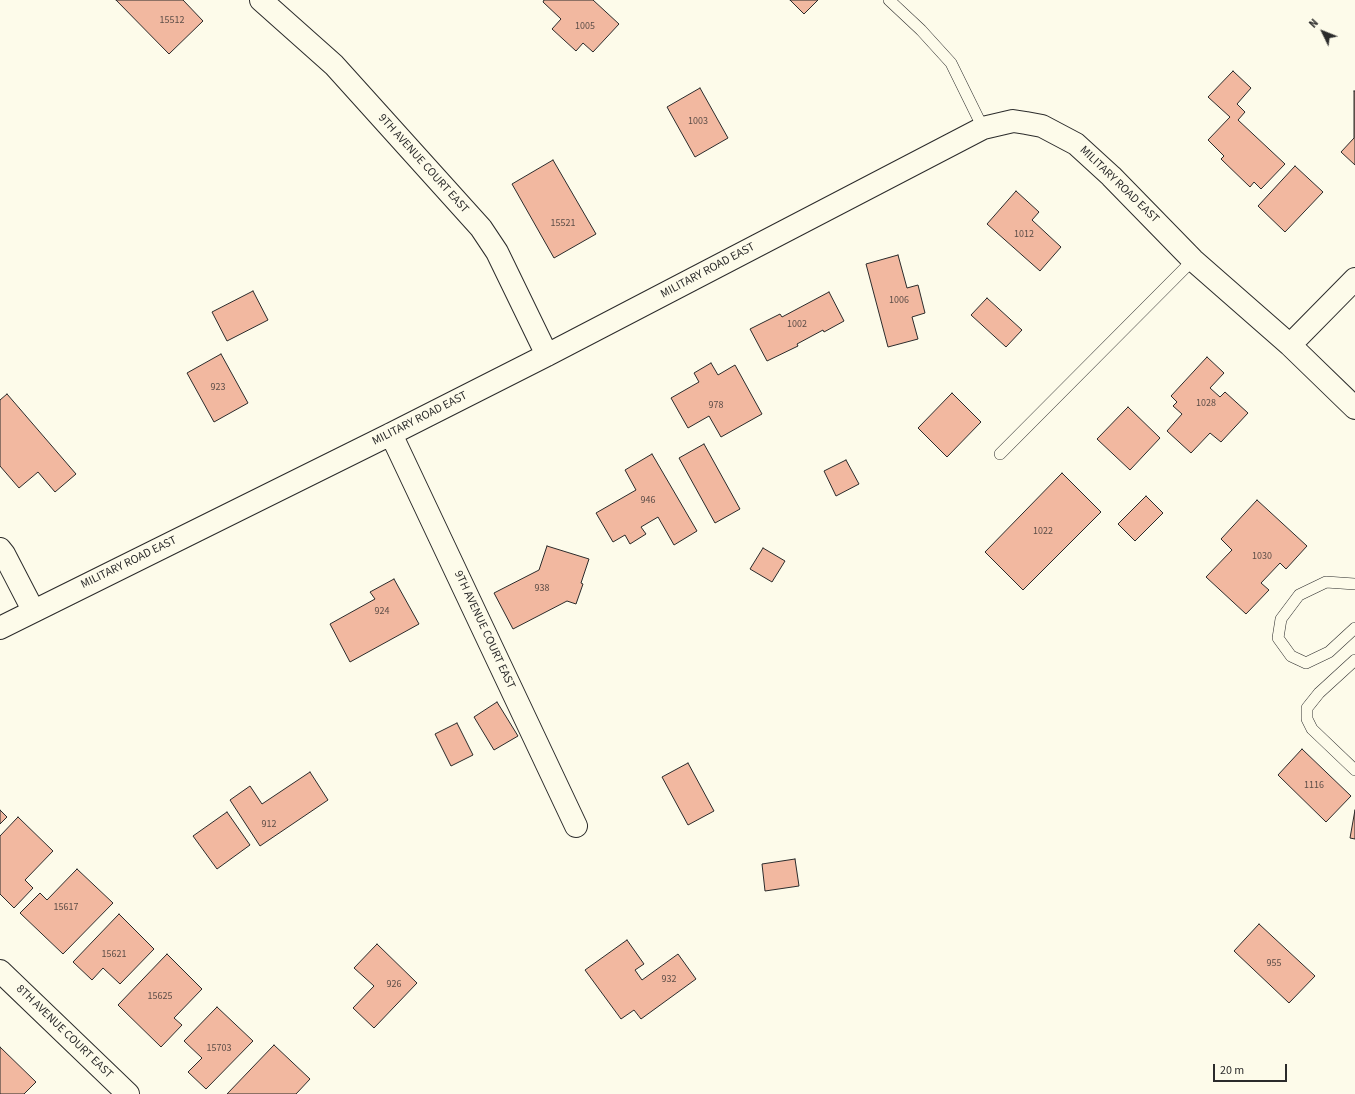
<!DOCTYPE html>
<html>
<head>
<meta charset="utf-8">
<style>
	body { margin:0 }
	#map { position:relative; width:1355px; height:1094px; overflow:hidden; background:#fdfbea; font-family:"Source Sans 3",sans-serif }
	canvas { display:block }
	.north { position:absolute; left:1303px; top:12px; width:40px; height:40px; -webkit-text-stroke:3px #fdfbea; paint-order:stroke; rotate:313deg; font-size:11px; font-weight:700; line-height:16px; text-align:center; color:#2b2b2b }
	.north::after { content:''; display:block; margin:auto; width:14px; height:18px; background:#2b2b2b; clip-path:polygon(50% 0,100% 100%,50% 72%,0 100%) }
	.scale { position:absolute; left:1213px; top:1064px; width:74px; height:18px; box-sizing:border-box; border:2px solid #2b2b2b; border-top:0; padding-left:5px; font-size:12px; line-height:14px; white-space:nowrap; color:#2b2b2b; -webkit-text-stroke:3px #fdfbea; paint-order:stroke }
</style>
</head>
<body>
<div id="map">
<canvas width="1355" height="1094"></canvas>
<div class="north">N</div>
<div class="scale">20 m</div>
</div>
<script>
const g = document.querySelector('canvas').getContext('2d');
g.lineJoin = 'round';
function fillPath(path, color) { g.fillStyle = color; g.fill(path, 'evenodd'); }
const toPath = rows => new Path2D(rows.map(r => 'M' + r).join(''));
function trace(path, color, width, dash) { g.strokeStyle = color; g.lineWidth = width; g.lineCap = dash ? 'butt' : 'round'; g.setLineDash(dash || []); g.stroke(path); }
function write(font, color, halo, rows, align = 'center') {
  g.font = font + ' "Source Sans 3",sans-serif'; g.lineWidth = 3; g.setLineDash([]); g.textBaseline = 'middle'; g.strokeStyle = halo; g.fillStyle = color; for (const [text, x, y, turn = 0] of rows) {
    g.save(); g.translate(x, y); g.rotate((+turn || 0) * Math.PI / 180); g.textAlign = isNaN(turn) ? turn : align; if (halo) g.strokeText(text, 0, 0); g.fillText(text, 0, 0); g.restore();
  }
}
const building = toPath([
	[116,0,183,0,203,21,169,54,116,0],
	[544,0,593,0,619,24,593,52,583,43,576,51,552,29,561,19,543,2,544,0],
	[790,0,818,0,804,14,790,0],
	[1233,71,1251,88,1237,104,1245,112,1238,120,1285,164,1261,189,1254,182,1250,187,1221,159,1224,156,1208,140,1230,117,1208,97,1233,71],
	[700,88,728,138,695,157,667,107,700,88],
	[1354,91,1355,91,1355,165,1341,152,1354,138,1354,91],
	[553,160,596,234,554,258,512,184,553,160],
	[1295,166,1323,192,1285,232,1258,206,1295,166],
	[1016,191,1039,212,1032,220,1061,247,1040,271,987,224,1016,191],
	[898,255,907,288,918,285,925,313,912,317,918,339,888,347,866,264,898,255],
	[253,291,268,320,227,341,212,312,253,291],
	[829,292,844,321,824,332,823,330,797,344,798,346,767,361,750,329,780,314,782,317,829,292],
	[987,298,1022,330,1006,347,971,315,987,298],
	[221,354,248,403,214,422,187,373,221,354],
	[1207,357,1224,373,1210,388,1220,397,1225,392,1248,413,1221,442,1210,433,1191,453,1167,431,1182,414,1173,406,1177,402,1171,396,1207,357],
	[711,363,718,375,735,365,762,414,721,437,709,416,688,428,671,398,699,382,694,373,711,363],
	[952,393,981,422,947,457,918,428,952,393],
	[7,394,76,474,55,492,38,472,19,488,0,466,0,400,7,394],
	[1128,407,1160,438,1130,470,1097,439,1128,407],
	[704,444,740,509,715,523,679,458,704,444],
	[652,454,697,531,674,545,658,517,641,527,646,534,630,544,625,535,613,542,596,513,636,490,625,470,652,454],
	[846,460,859,484,836,496,824,471,846,460],
	[1062,473,1101,512,1023,590,985,552,1062,473],
	[1146,496,1163,513,1135,541,1118,524,1146,496],
	[1257,500,1307,546,1286,569,1280,563,1261,583,1269,590,1246,614,1206,577,1232,550,1221,539,1257,500],
	[547,546,589,559,581,583,583,584,576,604,567,601,513,629,494,593,539,570,547,546],
	[763,548,785,561,772,582,750,569,763,548],
	[394,579,419,624,350,662,330,624,375,599,370,592,394,579],
	[497,702,518,736,494,750,474,717,497,702],
	[457,723,473,755,451,766,435,734,457,723],
	[1302,749,1351,796,1326,822,1278,775,1302,749],
	[688,763,714,811,688,825,662,777,688,763],
	[310,772,328,800,260,846,230,800,250,786,262,804,310,772],
	[0,810,7,817,0,824,0,810],
	[1355,810,1355,839,1350,838,1355,810],
	[227,812,250,845,217,869,193,836,227,812],
	[18,817,53,851,25,880,33,888,14,908,0,894,0,836,18,817],
	[795,859,799,886,765,891,762,864,795,859],
	[77,869,113,903,63,954,20,913,40,893,47,900,77,869],
	[119,914,154,949,120,984,103,968,92,980,73,962,119,914],
	[1259,924,1315,976,1289,1003,1234,951,1259,924],
	[627,940,644,964,635,970,642,980,678,954,696,979,641,1019,634,1010,621,1019,585,970,627,940],
	[377,944,417,983,374,1028,353,1008,374,986,354,968,377,944],
	[167,954,202,989,174,1018,182,1025,161,1047,118,1005,167,954],
	[217,1007,253,1041,206,1089,188,1072,202,1058,184,1041,217,1007],
	[274,1045,310,1079,296,1094,227,1094,274,1045],
	[0,1047,36,1082,24,1094,0,1094,0,1047]
]);
const lane = toPath([
	[889,0,921,30,951,63,983,128],
	[1000,454,1193,260],
	[1355,584,1326,582,1299,595,1281,619,1278,638,1291,656,1306,663,1329,652,1355,628],
	[1355,660,1319,693,1307,708,1307,719,1312,729,1355,770]
]);
const street = toPath([
	[261,0,334,65,481,228,497,252,547,355],
	[1290,345,1355,279],
	[391,434,576,826],
	[0,549,4,554,33,610],
	[0,628,391,434,547,355,983,128,1013,121,1026,123,1042,126,1076,144,1111,176,1193,260,1290,345,1355,408],
	[0,971,128,1094]
]);
const numberNames = [
	["15512",172,21],
	["1005",585,27],
	["1003",698,122],
	["15521",563,224],
	["1012",1024,235],
	["1006",899,301],
	["1002",797,325],
	["923",218,388],
	["1028",1206,404],
	["978",716,406],
	["946",648,501],
	["1022",1043,532],
	["1030",1262,557],
	["938",542,589],
	["924",382,612],
	["1116",1314,786],
	["912",269,825],
	["15617",66,908],
	["15621",114,955],
	["955",1274,964],
	["932",669,980],
	["926",394,985],
	["15625",160,997],
	["15703",219,1049]
];
const streetNames = [
	["9TH AVENUE COURT EAST",423,164,48],
	["MILITARY ROAD EAST",1119,185,44],
	["MILITARY ROAD EAST",708,271,-28],
	["MILITARY ROAD EAST",420,419,-27],
	["MILITARY ROAD EAST",129,563,-26],
	["9TH AVENUE COURT EAST",484,630,65],
	["8TH AVENUE COURT EAST",64,1032,44]
];
fillPath(building, '#f2b8a0');
trace(building, '#2b2b2b', 1);
trace(lane, '#2b2b2b', 12);
trace(street, '#2b2b2b', 24);
trace(lane, '#fdfbea', 11);
trace(street, '#fdfbea', 22);
write('10px', '#5d4e48', null, numberNames);
write('12px', '#2b2b2b', '#fdfbea', streetNames);
</script>
</body>
</html>
